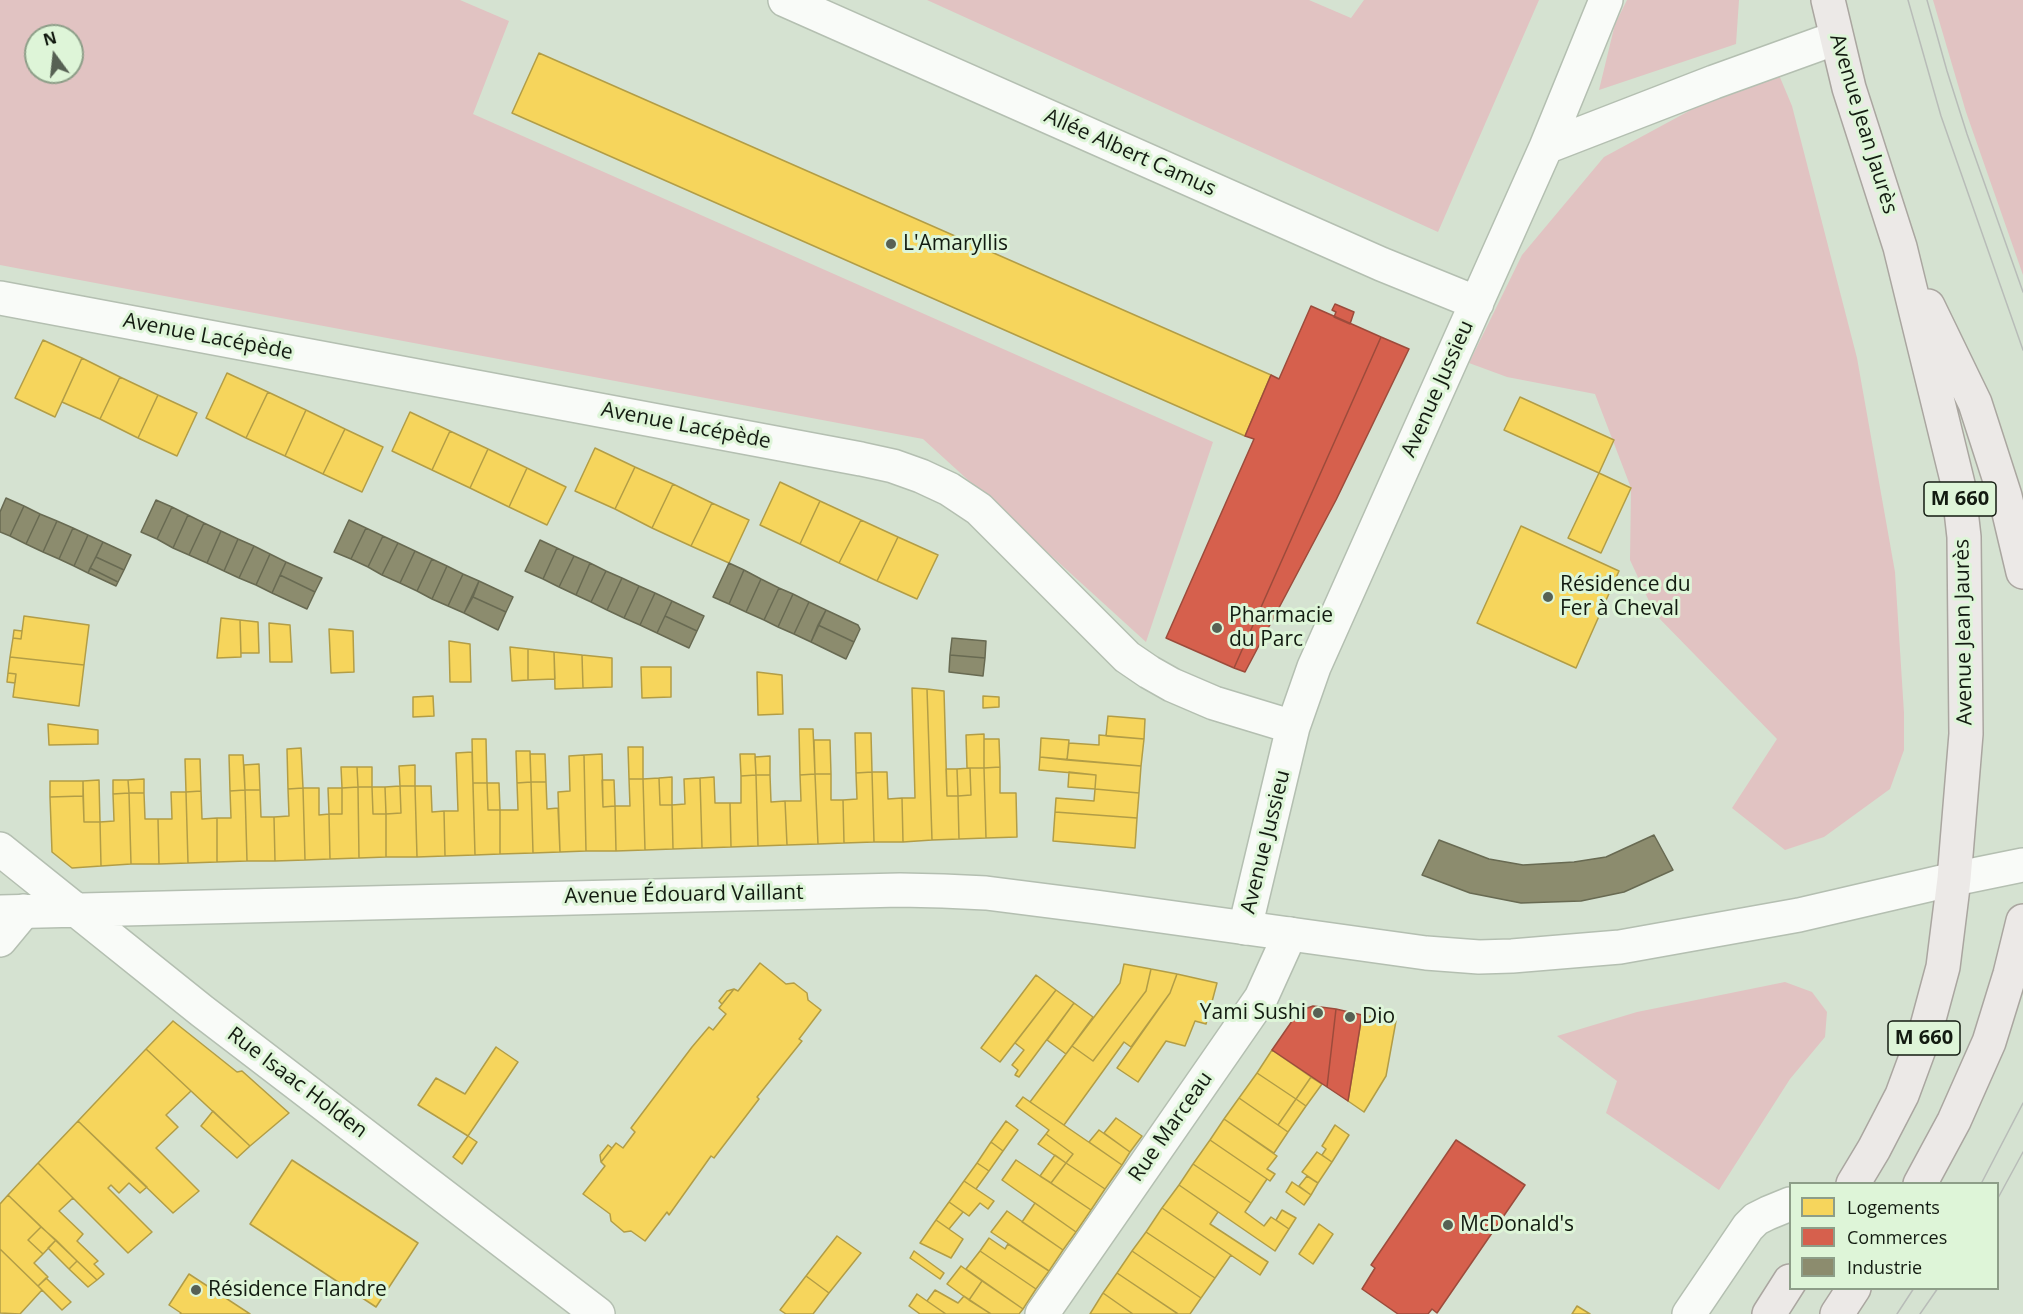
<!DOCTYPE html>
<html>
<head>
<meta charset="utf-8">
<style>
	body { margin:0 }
	#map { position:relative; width:2023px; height:1314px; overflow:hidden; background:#d5e2d1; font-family:"Open Sans",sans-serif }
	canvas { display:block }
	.legend { position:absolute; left:1789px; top:1182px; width:210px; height:108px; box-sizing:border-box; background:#def5d8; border:2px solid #8d9e88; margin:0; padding:8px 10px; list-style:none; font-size:18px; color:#131b11 }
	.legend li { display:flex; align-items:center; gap:12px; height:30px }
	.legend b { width:30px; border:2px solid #8d9e88 }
	.north { position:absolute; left:24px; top:24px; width:60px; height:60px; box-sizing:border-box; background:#def5d8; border:2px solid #8d9e88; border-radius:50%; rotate:345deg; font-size:16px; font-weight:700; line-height:24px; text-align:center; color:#131b11 }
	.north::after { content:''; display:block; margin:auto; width:21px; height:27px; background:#576154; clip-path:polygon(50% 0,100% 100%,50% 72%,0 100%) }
</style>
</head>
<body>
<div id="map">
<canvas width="2023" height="1314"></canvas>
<ul class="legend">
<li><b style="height:16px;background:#f6d55c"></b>Logements</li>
<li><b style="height:16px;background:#d6604d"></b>Commerces</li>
<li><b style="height:16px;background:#8c8c6e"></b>Industrie</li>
</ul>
<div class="north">N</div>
</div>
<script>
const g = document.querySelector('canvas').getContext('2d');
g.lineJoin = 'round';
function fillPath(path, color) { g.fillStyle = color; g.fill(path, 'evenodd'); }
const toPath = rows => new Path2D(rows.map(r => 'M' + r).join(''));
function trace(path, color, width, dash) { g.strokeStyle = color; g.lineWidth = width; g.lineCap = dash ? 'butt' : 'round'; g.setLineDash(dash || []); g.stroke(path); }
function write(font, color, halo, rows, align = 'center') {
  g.font = font + ' "Open Sans",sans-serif'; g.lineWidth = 6; g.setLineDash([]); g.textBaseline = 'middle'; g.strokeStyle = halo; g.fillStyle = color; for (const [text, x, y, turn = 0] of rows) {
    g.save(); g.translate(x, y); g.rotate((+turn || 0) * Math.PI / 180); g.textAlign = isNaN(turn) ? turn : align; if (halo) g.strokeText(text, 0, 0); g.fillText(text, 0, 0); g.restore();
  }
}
const green = toPath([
	[0,0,460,0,509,21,473,114,1213,442,1146,642,923,439,0,265],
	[36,36,72,36,72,72,36,72],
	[927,0,1309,0,1351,18,1364,0,1539,0,1438,232],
	[1627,0,1739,0,1736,44,1599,90,1615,24],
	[1933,0,2023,0,2023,275,1966,112],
	[1779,75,1792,106,1857,358,1895,572,1904,713,1904,750,1890,789,1824,837,1785,850,1732,808,1777,739,1655,614,1630,560,1631,488,1595,394,1507,377,1469,363,1522,255,1604,157,1700,105],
	[1785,982,1812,992,1827,1012,1825,1037,1790,1079,1719,1190,1606,1113,1617,1081,1557,1036,1637,1012]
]);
const homes = toPath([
	[539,53,1271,375,1245,436,512,113,539,53],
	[43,340,82,358,55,417,15,398,43,340],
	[82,358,120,377,100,419,62,402,82,358],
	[227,373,268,392,246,438,206,418,227,373],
	[120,377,158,395,138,438,100,419,120,377],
	[268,392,306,410,285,456,246,438,268,392],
	[158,395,197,413,177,456,138,438,158,395],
	[1520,397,1614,440,1599,473,1504,430,1520,397],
	[306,410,345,429,323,474,285,456,306,410],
	[410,412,450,431,432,470,392,451,410,412],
	[345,429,383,447,362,492,323,474,345,429],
	[450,431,488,449,470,488,432,470,450,431],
	[595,448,635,467,615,509,575,491,595,448],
	[488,449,527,468,509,507,470,488,488,449],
	[635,467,673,484,652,528,615,509,635,467],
	[527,468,566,487,547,525,509,507,527,468],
	[1599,473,1631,488,1601,553,1568,538,1599,473],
	[780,482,820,501,800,544,760,525,780,482],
	[673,484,712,503,691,546,652,528,673,484],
	[820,501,861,520,839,563,800,544,820,501],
	[712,503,749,520,729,563,691,546,712,503],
	[861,520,898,537,877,581,839,563,861,520],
	[1521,526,1619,571,1576,668,1477,623,1521,526],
	[898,537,938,555,917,599,877,581,898,537],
	[24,616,89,625,84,665,10,657,13,638,21,639,24,616],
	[221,618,240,620,241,657,217,658,221,618],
	[240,620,258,622,259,653,241,653,240,620],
	[269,623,290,625,292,662,270,662,269,623],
	[329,629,353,631,354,672,331,673,329,629],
	[14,630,22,631,21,639,13,638,14,630],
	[449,641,470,644,471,682,450,682,449,641],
	[510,647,528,649,528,680,512,681,510,647],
	[528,649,554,652,555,679,528,680,528,649],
	[554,652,582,655,583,688,555,689,554,652],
	[582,655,612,658,612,687,583,688,582,655],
	[10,657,84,665,79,706,13,697,16,674,8,673,10,657],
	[641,667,671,667,671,697,642,698,641,667],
	[757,672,782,675,783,714,758,715,757,672],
	[8,673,16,674,15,683,7,682,8,673],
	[912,688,927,689,932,840,903,842,902,798,915,798,912,688],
	[927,689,944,691,947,796,958,796,959,839,932,840,927,689],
	[433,696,434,716,413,717,413,697,433,696],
	[983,696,999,697,999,707,983,708,983,696],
	[1108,716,1145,719,1144,739,1106,736,1108,716],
	[48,724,98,730,98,744,49,745,48,724],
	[799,729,813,729,815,774,800,775,799,729],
	[855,733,871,733,872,772,856,773,855,733],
	[984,734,984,768,967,768,966,735,984,734],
	[1099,735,1144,739,1141,766,1067,760,1069,743,1099,745,1099,735],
	[1041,738,1069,740,1067,760,1040,757,1041,738],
	[472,739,486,739,487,783,473,783,472,739],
	[984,739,999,739,1000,767,984,768,984,739],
	[814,740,830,740,831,774,815,774,814,740],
	[628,747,643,747,643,779,629,779,628,747],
	[301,748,303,788,288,789,287,749,301,748],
	[516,751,530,751,531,782,517,783,516,751],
	[472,752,475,855,445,856,444,811,458,811,456,753,472,752],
	[530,754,545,754,546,782,531,782,530,754],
	[602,754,603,807,615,806,616,851,586,851,584,755,602,754],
	[740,754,755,754,756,775,741,776,740,754],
	[229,755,243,755,245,790,230,791,229,755],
	[584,755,586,851,560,852,558,792,570,791,569,756,584,755],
	[770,756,770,775,756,775,755,757,770,756],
	[1040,757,1141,766,1139,793,1095,789,1096,775,1039,770,1040,757],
	[185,759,200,759,201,791,186,792,185,759],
	[259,764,260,790,245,790,244,765,259,764],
	[415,765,415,786,400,786,399,766,415,765],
	[341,767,357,767,358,787,342,788,341,767],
	[357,767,372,767,372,787,358,787,357,767],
	[1000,767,1000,793,1016,793,1017,837,986,838,984,768,1000,767],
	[970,768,984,768,986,838,959,839,958,796,971,795,970,768],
	[970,768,971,795,958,796,957,769,970,768],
	[946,769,957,769,958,796,947,796,946,769],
	[872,772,887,772,888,799,902,798,903,842,874,842,872,772],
	[872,772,874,842,844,843,843,800,857,799,856,773,872,772],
	[1069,772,1096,775,1095,789,1068,787,1069,772],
	[815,774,818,844,787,845,785,801,801,801,800,775,815,774],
	[815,774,831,774,831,800,843,800,844,843,818,844,815,774],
	[756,775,758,846,731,847,730,803,741,803,741,776,756,775],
	[756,775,770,775,771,802,785,801,787,845,758,846,756,775],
	[672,777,672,805,660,805,659,778,672,777],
	[714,777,715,803,730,803,731,847,702,848,700,778,714,777],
	[659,778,660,805,672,805,673,849,645,850,643,779,659,778],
	[700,778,702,848,673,849,672,805,685,804,684,779,700,778],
	[144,779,144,793,129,793,128,780,144,779],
	[629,779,643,779,645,850,616,851,615,806,630,806,629,779],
	[99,780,100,822,84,822,83,781,99,780],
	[113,780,128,780,129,793,113,794,113,780],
	[602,780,614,780,615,806,603,807,602,780],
	[50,781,83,781,83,796,50,797,50,781],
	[531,782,533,853,500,854,500,810,518,810,517,783,531,782],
	[531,782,546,782,547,809,558,808,560,852,533,853,531,782],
	[473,783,487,783,488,810,500,810,500,854,475,855,473,783],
	[487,783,499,783,500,810,488,810,487,783],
	[400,786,401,813,386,814,385,787,400,786],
	[400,786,415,786,417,857,386,857,386,814,401,813,400,786],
	[415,786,431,786,432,812,444,811,445,856,417,857,415,786],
	[358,787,359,858,330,859,329,814,342,814,342,788,358,787],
	[358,787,372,787,373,814,386,814,386,857,359,858,358,787],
	[372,787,385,787,386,814,373,814,372,787],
	[303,788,305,860,275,861,274,817,289,816,288,789,303,788],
	[303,788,319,788,319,815,329,814,330,859,305,860,303,788],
	[328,788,342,788,342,814,329,814,328,788],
	[1095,789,1139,793,1137,818,1055,812,1056,798,1094,801,1095,789],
	[245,790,260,790,261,817,274,817,275,861,247,861,245,790],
	[245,790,247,861,217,862,217,818,231,818,230,791,245,790],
	[201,791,202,819,217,818,217,862,188,863,186,792,201,791],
	[171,792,186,792,188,863,159,864,158,819,172,819,171,792],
	[129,793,131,864,101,866,100,822,114,821,113,794,129,793],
	[129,793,144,793,145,819,158,819,159,864,131,864,129,793],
	[83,796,84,822,100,822,101,866,72,868,52,852,50,797,83,796],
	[1055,812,1137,818,1135,848,1053,841,1055,812],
	[760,963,786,984,794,983,807,993,808,1000,821,1010,799,1039,802,1041,757,1097,759,1099,714,1158,711,1156,669,1215,667,1212,645,1241,631,1231,624,1232,611,1221,610,1214,583,1194,605,1166,601,1162,616,1143,623,1148,635,1132,631,1128,692,1047,709,1027,713,1030,726,1014,719,1008,734,989,738,991,760,963],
	[1124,964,1151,969,1146,991,1093,1061,1072,1046,1120,983,1124,964],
	[1151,969,1177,974,1170,993,1131,1047,1124,1042,1064,1125,1030,1102,1072,1046,1093,1061,1146,991,1151,969],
	[1177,974,1217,983,1206,1024,1195,1021,1185,1046,1166,1041,1138,1082,1117,1068,1170,993,1177,974],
	[1036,975,1056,990,1000,1062,981,1048,1036,975],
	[734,989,722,1004,719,1001,727,991,734,989],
	[1056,990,1074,1003,1019,1077,1015,1075,1018,1070,1012,1065,1024,1050,1015,1043,1056,990],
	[1074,1003,1093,1017,1066,1054,1047,1040,1074,1003],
	[1362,1015,1396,1021,1386,1076,1364,1112,1348,1101,1362,1015],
	[173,1021,237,1072,242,1071,289,1113,250,1146,146,1049,173,1021],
	[496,1047,518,1062,468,1136,418,1105,436,1078,465,1094,496,1047],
	[146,1049,191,1091,166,1115,178,1127,156,1148,199,1191,173,1213,78,1121,146,1049],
	[1272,1050,1311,1077,1296,1099,1257,1073,1272,1050],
	[1257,1073,1296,1099,1278,1125,1239,1098,1257,1073],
	[1311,1077,1322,1084,1306,1106,1296,1099,1311,1077],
	[1023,1097,1122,1165,1105,1189,1066,1163,1073,1154,1046,1134,1049,1130,1016,1106,1023,1097],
	[1239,1098,1288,1132,1274,1153,1224,1119,1239,1098],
	[1296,1099,1306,1106,1288,1132,1278,1125,1296,1099],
	[213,1111,250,1146,237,1158,201,1126,213,1111],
	[1116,1118,1142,1136,1130,1152,1104,1133,1116,1118],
	[1224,1119,1277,1156,1267,1169,1275,1174,1270,1181,1210,1140,1224,1119],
	[78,1121,147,1187,140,1193,129,1183,119,1193,111,1185,108,1188,152,1232,128,1253,38,1163,78,1121],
	[1006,1121,1018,1130,1003,1151,991,1142,1006,1121],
	[1335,1125,1349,1135,1332,1162,1322,1155,1326,1149,1322,1146,1335,1125],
	[1099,1130,1130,1152,1122,1165,1089,1142,1099,1130],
	[1046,1134,1073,1154,1066,1163,1038,1144,1046,1134],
	[468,1136,477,1142,462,1164,453,1157,468,1136],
	[1210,1140,1267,1179,1251,1203,1193,1164,1210,1140],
	[991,1142,1003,1151,989,1171,977,1163,991,1142],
	[608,1145,612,1148,601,1162,600,1155,608,1145],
	[1317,1152,1332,1162,1318,1183,1302,1172,1317,1152],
	[1055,1155,1066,1163,1051,1183,1040,1176,1055,1155],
	[292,1160,418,1243,376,1307,250,1224,292,1160],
	[1016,1160,1091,1210,1076,1232,1002,1180,1016,1160],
	[38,1163,73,1198,59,1211,83,1234,77,1241,98,1261,94,1264,104,1274,97,1280,8,1195,38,1163],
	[977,1163,989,1171,976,1189,964,1181,977,1163],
	[1066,1163,1105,1189,1091,1210,1051,1183,1066,1163],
	[1193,1164,1251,1203,1245,1212,1264,1226,1271,1217,1289,1229,1275,1251,1179,1185,1193,1164],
	[1307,1176,1318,1183,1311,1195,1299,1186,1307,1176],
	[964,1181,994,1201,988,1209,980,1203,969,1216,949,1202,964,1181],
	[1292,1182,1311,1195,1304,1205,1286,1192,1292,1182],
	[1179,1185,1218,1212,1210,1224,1268,1262,1260,1275,1162,1208,1179,1185],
	[8,1195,41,1227,28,1240,43,1254,34,1263,48,1277,38,1286,0,1249,0,1204,8,1195],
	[949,1202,963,1212,949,1229,936,1220,949,1202],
	[1035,1203,1076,1232,1063,1250,1022,1222,1035,1203],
	[1162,1208,1231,1255,1215,1278,1146,1232,1162,1208],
	[1282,1210,1296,1218,1289,1229,1276,1220,1282,1210],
	[1007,1211,1063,1250,1049,1271,991,1232,1007,1211],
	[936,1220,963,1239,951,1258,920,1243,936,1220],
	[1319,1224,1333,1234,1313,1264,1299,1254,1319,1224],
	[41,1227,56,1240,43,1254,28,1240,41,1227],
	[1146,1232,1215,1278,1201,1298,1132,1251,1146,1232],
	[837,1236,861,1253,829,1293,806,1276,837,1236],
	[989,1238,1005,1249,1008,1244,1049,1271,1036,1289,980,1251,989,1238],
	[56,1240,77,1261,69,1269,48,1248,56,1240],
	[0,1249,42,1290,20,1314,0,1313,0,1249],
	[914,1251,944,1273,940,1279,910,1258,914,1251],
	[980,1251,1036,1289,1023,1309,966,1269,980,1251],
	[1132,1251,1201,1298,1190,1314,1178,1314,1117,1273,1132,1251],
	[77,1261,97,1280,88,1287,69,1269,77,1261],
	[961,1266,982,1281,969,1300,947,1284,961,1266],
	[1117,1273,1177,1313,1178,1314,1133,1314,1103,1293,1117,1273],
	[189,1274,250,1314,180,1314,181,1313,169,1305,189,1274],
	[806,1276,829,1293,813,1314,786,1314,780,1310,806,1276],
	[46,1278,71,1302,62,1310,38,1286,46,1278],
	[982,1281,1023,1309,1019,1314,991,1314,969,1300,982,1281],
	[935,1290,958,1303,964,1296,991,1314,946,1314,927,1301,935,1290],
	[1103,1293,1133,1314,1090,1314,1103,1293],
	[917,1294,927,1301,946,1314,920,1314,909,1306,917,1294],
	[1577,1306,1590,1314,1572,1314,1577,1306]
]);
const shops = toPath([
	[1335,304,1354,312,1350,324,1334,317,1336,312,1332,310,1335,304],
	[1311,306,1381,337,1234,668,1166,638,1254,439,1245,436,1271,375,1279,379,1311,306],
	[1381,337,1409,349,1336,500,1245,672,1234,668,1381,337],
	[1313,1006,1336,1009,1327,1087,1272,1050,1299,1011,1313,1006],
	[1336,1009,1362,1015,1348,1101,1327,1087,1336,1009],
	[1456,1140,1525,1185,1437,1313,1432,1309,1428,1314,1398,1314,1362,1289,1375,1268,1371,1265,1456,1140]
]);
const industry = toPath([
	[6,498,24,506,10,536,0,532,0,512,6,498],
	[156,500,172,507,157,539,141,532,156,500],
	[24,506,40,514,26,544,10,536,24,506],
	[172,507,188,515,173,548,157,539,172,507],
	[40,514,57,521,43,552,26,544,40,514],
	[188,515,204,523,189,555,173,548,188,515],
	[349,520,366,528,351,559,334,552,349,520],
	[57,521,73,528,59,559,43,552,57,521],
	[204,523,221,531,207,563,189,555,204,523],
	[73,528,88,535,74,566,59,559,73,528],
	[366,528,383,536,368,567,351,559,366,528],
	[221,531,238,539,224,571,207,563,221,531],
	[88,535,103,542,88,573,74,566,88,535],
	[383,536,398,543,382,575,368,567,383,536],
	[238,539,254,546,239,578,224,571,238,539],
	[540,540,557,548,543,579,525,571,540,540],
	[103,542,131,555,124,570,96,557,103,542],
	[398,543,415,551,400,583,382,575,398,543],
	[254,546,270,554,256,585,239,578,254,546],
	[557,548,574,556,559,587,543,579,557,548],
	[415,551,432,559,417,591,400,583,415,551],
	[270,554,286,562,272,593,256,585,270,554],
	[574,556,590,563,576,595,559,587,574,556],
	[96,557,124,570,118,582,90,568,96,557],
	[432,559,447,566,432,599,417,591,432,559],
	[286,562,322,578,315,592,280,575,286,562],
	[590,563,606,571,591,602,576,595,590,563],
	[729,563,744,570,729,604,713,597,729,563],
	[447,566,463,574,448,606,432,599,447,566],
	[90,568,118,582,116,586,88,573,90,568],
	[744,570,761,579,746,612,729,604,744,570],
	[606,571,622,578,607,610,591,602,606,571],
	[463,574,479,581,464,613,448,606,463,574],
	[280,575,315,592,307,609,272,593,280,575],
	[622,578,639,586,624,618,607,610,622,578],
	[761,579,779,588,764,620,746,612,761,579],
	[479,581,513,597,506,612,473,597,479,581],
	[639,586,655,593,640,625,624,618,639,586],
	[779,588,793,594,778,627,764,620,779,588],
	[655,593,672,601,657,633,640,625,655,593],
	[793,594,809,602,794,634,778,627,793,594],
	[473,597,506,612,498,630,464,613,473,597],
	[672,601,704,616,697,631,665,616,672,601],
	[809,602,826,610,811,642,794,634,809,602],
	[826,610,858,625,860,629,854,642,818,625,826,610],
	[665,616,697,631,689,648,657,633,665,616],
	[818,625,854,642,846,659,811,642,818,625],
	[952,638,986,641,985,658,950,655,952,638],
	[950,655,985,658,983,676,949,672,950,655],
	[1654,835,1673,870,1624,892,1581,901,1521,903,1470,893,1422,875,1439,840,1489,859,1523,865,1574,862,1606,857,1654,835]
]);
const street = toPath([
	[785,0,1381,264,1477,303],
	[1546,147,1714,82,1836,38],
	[0,298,861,459,893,466,921,476,949,489,979,509,1127,657,1149,672,1172,685,1214,703,1293,727],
	[1245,928,1293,727,1314,667,1546,147,1606,0],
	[0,940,24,911],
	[1042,1314,1261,998,1290,934]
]);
const secondary = toPath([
	[0,849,202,1011,598,1314],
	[0,912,900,890,943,891,986,893,1096,907,1426,953,1479,957,1512,956,1620,947,1799,915,1954,879,2023,865],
	[1689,1314,1748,1227,1756,1219,1768,1213,1790,1204]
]);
const primary = toPath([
	[1828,0,1849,88,1900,247,1958,484,1964,537,1966,734,1954,879,1943,967,1926,1030,1902,1095,1874,1149,1853,1184],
	[1928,306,1975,403,2005,496,2023,572],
	[1920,1184,1954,1121,1989,1042,2010,974,2023,921],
	[1769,1314,1790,1281],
	[1837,1314,1854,1288]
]);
const tram = toPath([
	[1908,0,1941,116,2023,350],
	[1927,0,1947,71,1967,134,2023,292],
	[1981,1184,2023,1103],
	[1998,1198,2023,1152],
	[1897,1314,1914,1288],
	[1920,1314,1938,1288]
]);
const markers = [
	[891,244,6,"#576154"],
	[1548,597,6,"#576154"],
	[1217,628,6,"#576154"],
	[1318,1013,6,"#576154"],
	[1350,1017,6,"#576154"],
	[1448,1225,6,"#576154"],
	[196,1290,6,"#576154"]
];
const shields = [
	[1960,499,72],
	[1924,1038,72]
];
const shieldNames = [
	["M 660",1960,499],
	["M 660",1924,1038]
];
const streetNames = [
	["Avenue Jean Jaurès",1863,124,73],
	["Allée Albert Camus",1130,153,24],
	["Avenue Lacépède",208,337,11],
	["Avenue Jussieu",1438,389,-66],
	["Avenue Lacépède",686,426,11],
	["Avenue Jean Jaurès",1964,632,-91],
	["Avenue Jussieu",1266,842,-76],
	["Avenue Édouard Vaillant",684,895,-1],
	["Rue Isaac Holden",297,1083,37],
	["Rue Marceau",1171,1127,-55]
];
const poiNames = [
	["L'Amaryllis",903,244],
	["Résidence du",1560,585],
	["Fer à Cheval",1560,609],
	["Pharmacie",1229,616],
	["du Parc",1229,640],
	["Yami Sushi",1306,1013,"right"],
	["Dio",1362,1017],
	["McDonald's",1460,1225],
	["Résidence Flandre",208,1290]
];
fillPath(green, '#e1c3c2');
fillPath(homes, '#f6d55c');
trace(homes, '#b29d46', 1.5);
fillPath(shops, '#d6604d');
trace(shops, '#9c4b3b', 1.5);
fillPath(industry, '#8c8c6e');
trace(industry, '#686a52', 1.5);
trace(street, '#b4bfb1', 36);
trace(secondary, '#b4bfb1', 36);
trace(primary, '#aaa6a0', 36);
trace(street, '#f9fbf8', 33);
trace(secondary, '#f9fbf8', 33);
trace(primary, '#ece9e7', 33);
trace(tram, '#b8bcb8', 1.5);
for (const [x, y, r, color] of markers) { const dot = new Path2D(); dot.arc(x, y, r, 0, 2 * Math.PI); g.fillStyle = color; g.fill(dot); trace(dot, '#def5d8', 2); }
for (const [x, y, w] of shields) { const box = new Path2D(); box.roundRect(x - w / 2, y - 17, w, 34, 4.5); g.fillStyle = '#def5d8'; g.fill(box); trace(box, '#131b11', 1.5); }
write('bold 20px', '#131b11', null, shieldNames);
write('21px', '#131b11', '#def5d8', streetNames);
write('21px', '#131b11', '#def5d8', poiNames, 'left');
</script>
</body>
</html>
